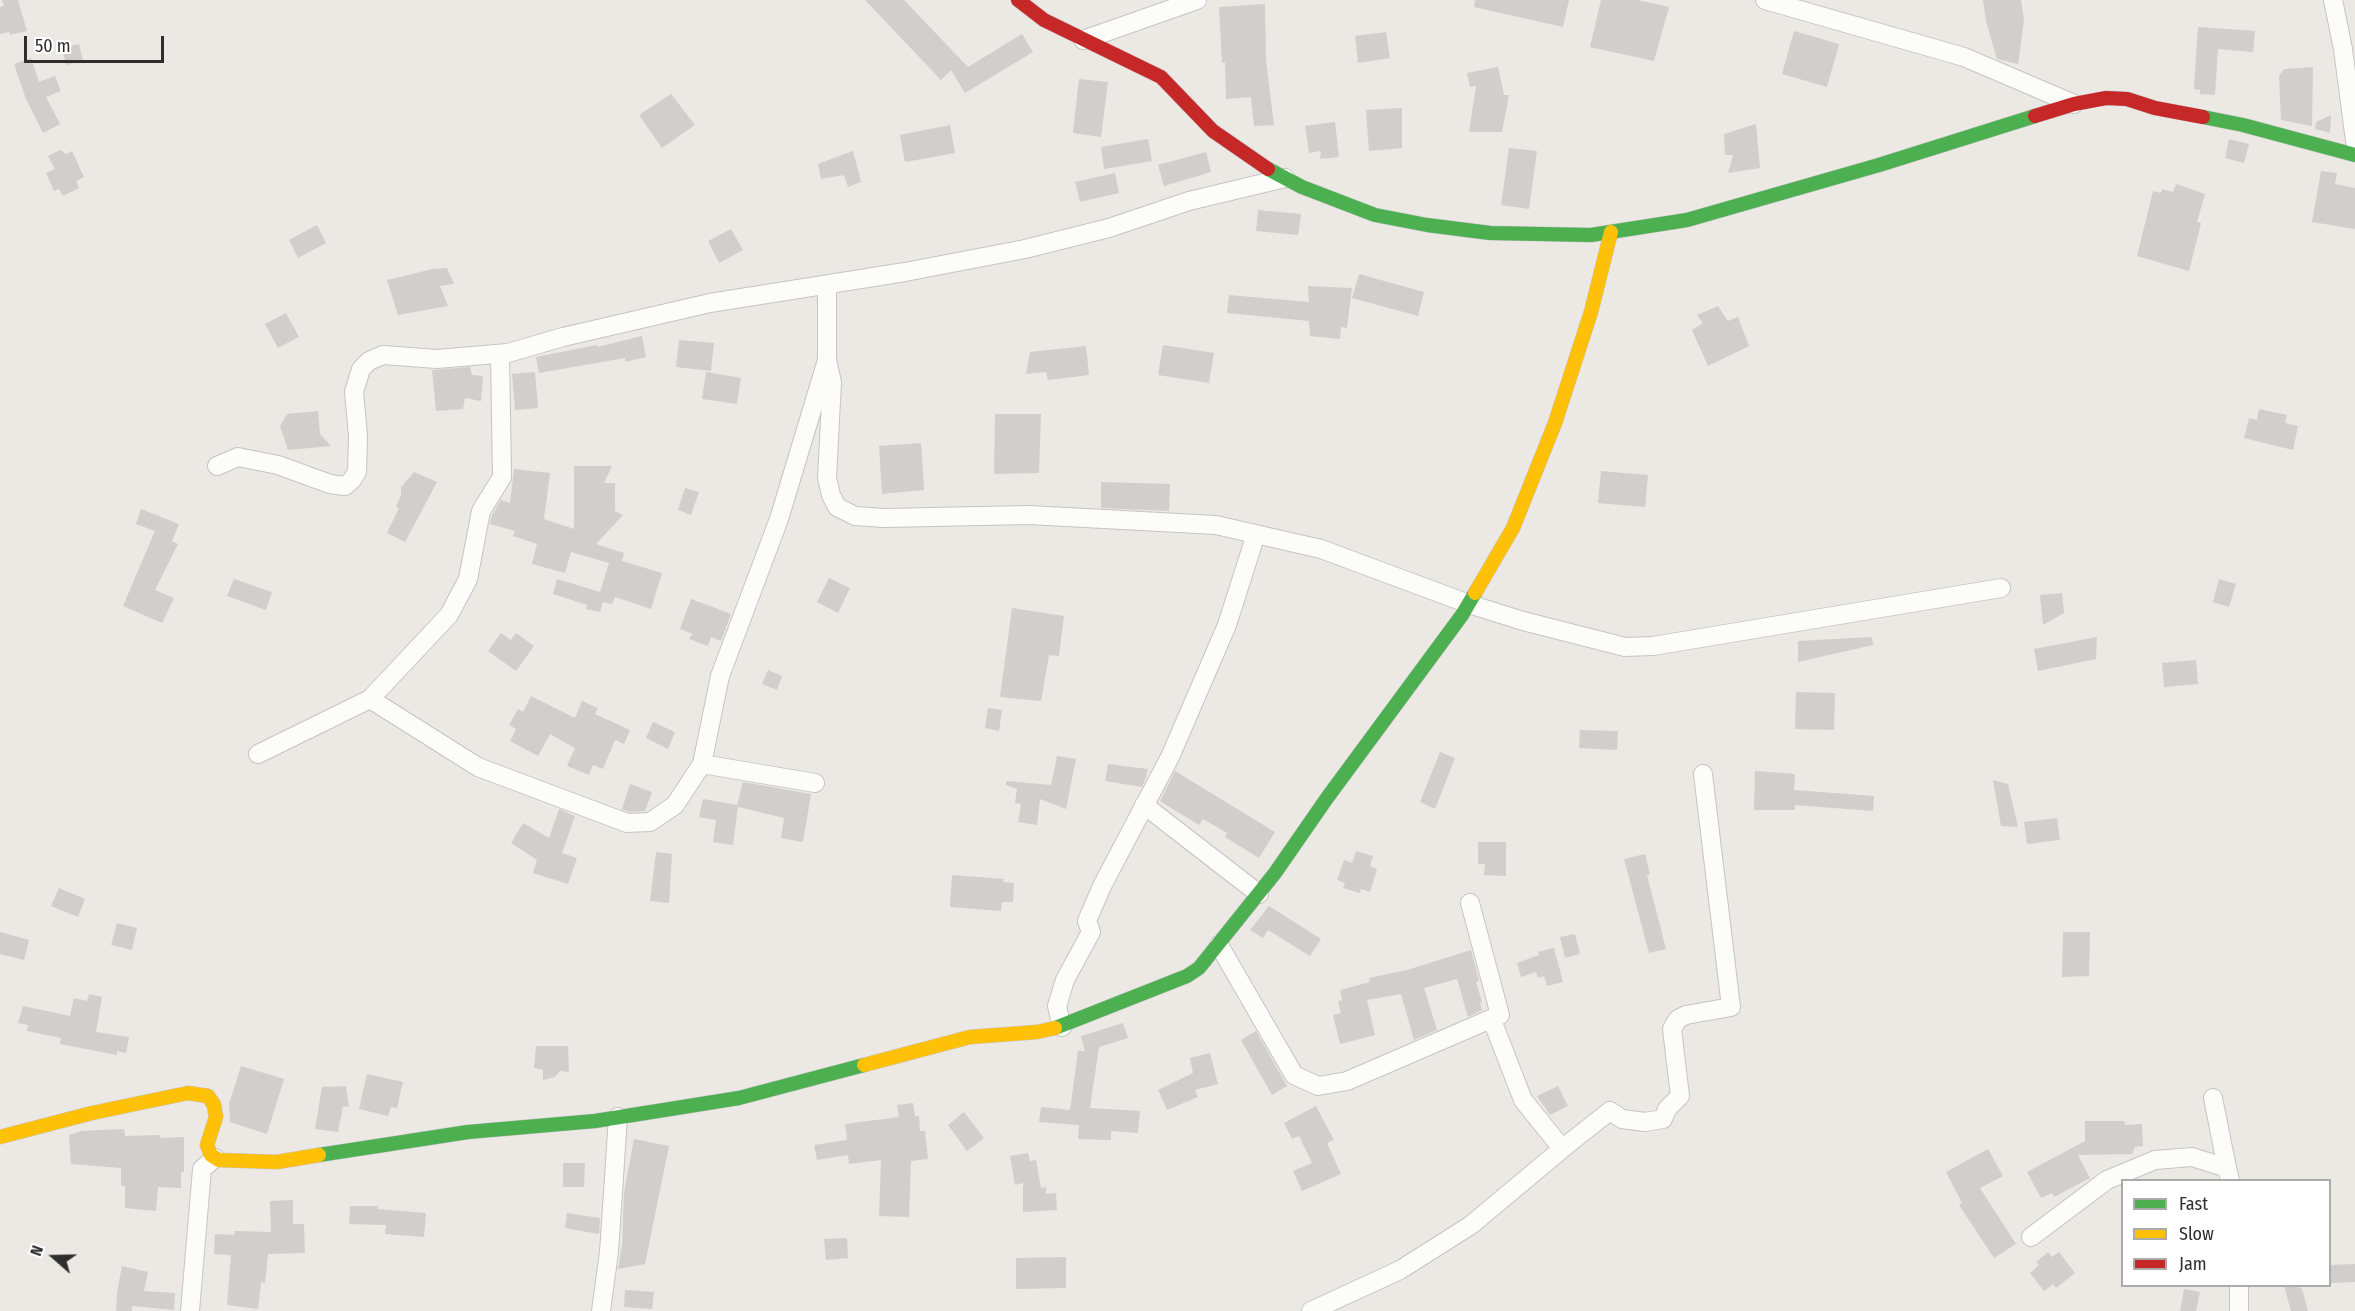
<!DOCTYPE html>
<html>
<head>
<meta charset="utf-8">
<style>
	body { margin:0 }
	#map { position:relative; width:2355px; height:1311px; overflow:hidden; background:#ece8e4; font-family:"Fira Sans Condensed",sans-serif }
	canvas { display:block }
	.legend { position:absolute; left:2121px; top:1179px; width:210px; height:108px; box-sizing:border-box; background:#fff; border:2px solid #ababab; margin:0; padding:8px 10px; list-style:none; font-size:18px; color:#2e2e2e }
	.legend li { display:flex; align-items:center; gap:12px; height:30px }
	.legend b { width:30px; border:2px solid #ababab }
	.north { position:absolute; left:24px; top:1227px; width:60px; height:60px; -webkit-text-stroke:4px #fff; paint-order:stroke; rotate:290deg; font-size:16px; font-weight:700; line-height:24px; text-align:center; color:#2e2e2e }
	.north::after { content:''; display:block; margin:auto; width:21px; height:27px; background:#2e2e2e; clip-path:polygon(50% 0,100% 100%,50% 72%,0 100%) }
	.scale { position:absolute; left:24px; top:36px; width:140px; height:27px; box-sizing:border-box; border:3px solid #2e2e2e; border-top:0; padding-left:8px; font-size:18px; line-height:21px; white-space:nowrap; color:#2e2e2e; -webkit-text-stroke:4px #fff; paint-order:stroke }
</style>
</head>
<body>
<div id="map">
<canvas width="2355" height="1311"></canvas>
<ul class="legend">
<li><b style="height:8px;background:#4caf50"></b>Fast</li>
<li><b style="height:8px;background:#ffc107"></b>Slow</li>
<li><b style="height:8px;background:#c62828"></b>Jam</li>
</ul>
<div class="north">N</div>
<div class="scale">50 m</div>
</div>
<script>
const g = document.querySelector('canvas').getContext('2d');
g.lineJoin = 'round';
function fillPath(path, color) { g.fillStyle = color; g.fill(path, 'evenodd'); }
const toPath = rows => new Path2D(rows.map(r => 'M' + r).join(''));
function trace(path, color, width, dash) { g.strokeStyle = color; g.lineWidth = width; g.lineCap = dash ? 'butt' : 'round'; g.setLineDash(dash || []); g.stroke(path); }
const building = toPath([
	[2,0,18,0,27,31,10,35,9,32,0,34,0,7,4,6],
	[865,0,904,0,968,67,1022,34,1033,52,965,93,951,70,941,80],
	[1475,0,1569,0,1563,27,1474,7],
	[1601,0,1637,0,1669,7,1654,61,1590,47],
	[1983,0,2021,0,2024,20,2018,64,1997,59,1986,21],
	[1265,4,1266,60,1274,125,1254,126,1251,97,1226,99,1225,62,1222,63,1219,7],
	[2198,27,2255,31,2253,52,2218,49,2215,95,2200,94,2200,90,2194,89],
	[1794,31,1839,44,1827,87,1782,74],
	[1386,32,1390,58,1358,63,1355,36],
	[79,44,83,61,66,65,62,48],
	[31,58,39,82,55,76,61,91,46,97,60,124,43,133,26,99,14,64],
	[1498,67,1504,95,1509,95,1502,132,1469,132,1476,86,1470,87,1467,73],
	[2313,67,2312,126,2281,120,2279,76,2284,69],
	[1079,79,1108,82,1101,137,1073,133],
	[671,94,695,125,662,148,639,115],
	[1402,108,1402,148,1369,151,1366,110],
	[2331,115,2330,133,2315,129,2316,122],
	[1335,122,1339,157,1320,159,1321,151,1309,153,1305,126],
	[1756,124,1760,168,1728,173,1733,155,1725,155,1724,134],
	[950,125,955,153,905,162,900,135],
	[1148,139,1152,161,1104,169,1101,147],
	[2229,139,2249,144,2244,163,2225,158],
	[1509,148,1537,151,1529,209,1501,205],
	[60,150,66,154,72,151,84,177,76,181,79,188,63,196,59,189,54,191,46,173,55,169,48,156],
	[853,151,861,182,848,187,844,175,821,179,818,164],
	[1206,152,1211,172,1164,186,1158,165],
	[2321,171,2337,173,2335,184,2355,188,2355,229,2312,222],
	[1115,173,1119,193,1080,202,1075,182],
	[2176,184,2205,194,2197,222,2201,223,2189,271,2137,256,2153,191,2161,193,2162,189,2173,192],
	[1258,210,1301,214,1298,235,1256,231],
	[317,225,326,243,298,258,289,240],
	[731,229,743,250,719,263,708,241],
	[447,268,454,284,440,286,448,306,398,315,387,280,433,269],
	[1359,274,1424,292,1418,316,1352,298],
	[1308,286,1352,288,1347,328,1341,327,1340,339,1310,336,1309,321,1227,313,1229,295,1309,302],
	[1718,306,1728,321,1738,317,1749,346,1708,366,1692,330,1703,323,1697,315],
	[286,313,299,337,278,348,265,324],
	[642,336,646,357,625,362,625,358,539,373,536,357,597,345,598,347],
	[679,340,714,343,711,371,676,367],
	[1163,345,1214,353,1209,383,1158,375],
	[1086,346,1089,375,1048,380,1046,372,1026,374,1030,352],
	[470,367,472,375,483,376,481,401,465,398,463,409,436,411,432,370],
	[535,372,538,408,515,410,512,374],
	[706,372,741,378,737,404,702,399],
	[2259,409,2287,415,2285,423,2298,426,2293,450,2244,438,2249,418,2257,420],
	[318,411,320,434,331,446,288,450,280,426,287,414],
	[995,414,1041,414,1039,473,994,474],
	[921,443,924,490,882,494,879,446],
	[574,466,612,466,604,483,615,483,615,511,623,515,596,544,624,553,622,561,662,573,651,609,615,597,612,604,603,602,600,612,586,609,587,605,553,594,557,579,600,592,609,563,571,552,565,573,532,564,537,544,513,536,515,531,490,524,492,515,501,500,510,503,514,469,550,473,544,519,574,529],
	[1601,471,1648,475,1645,507,1598,503],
	[414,472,437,482,405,542,387,533,399,508,396,507,401,495,401,487],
	[1101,482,1170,484,1169,511,1101,508],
	[685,488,699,492,691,515,678,510],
	[141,509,179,524,172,541,178,544,155,590,174,598,162,623,123,606,155,531,136,524],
	[829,578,850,588,838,613,817,602],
	[234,579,272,592,266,610,227,596],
	[2219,579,2236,584,2229,607,2213,602],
	[2062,593,2064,613,2043,625,2040,595],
	[691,599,731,614,721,641,711,637,708,646,689,639,693,634,680,629],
	[1012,608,1064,616,1059,656,1049,655,1041,701,1000,697],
	[501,633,511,640,516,633,534,646,516,671,488,651],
	[1872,637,1873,645,1798,662,1798,641],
	[2097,637,2096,659,2038,671,2034,649],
	[2196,660,2198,684,2164,687,2162,663],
	[768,670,782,676,777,690,762,684],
	[1796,692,1835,693,1834,730,1795,729],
	[531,696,575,718,582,701,598,708,595,714,630,730,624,744,615,740,603,769,593,765,589,775,567,766,575,748,550,734,538,756,510,741,516,729,509,725,518,709,523,712],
	[988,708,1002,710,999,731,985,728],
	[653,722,675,732,668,749,646,738],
	[1580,730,1618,731,1617,750,1579,748],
	[1440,752,1455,758,1435,809,1420,802],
	[1057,756,1076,759,1066,809,1040,799,1037,825,1018,822,1021,804,1015,803,1017,789,1006,785,1006,781,1051,785],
	[1108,764,1148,769,1146,777,1142,787,1105,781],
	[1175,771,1275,832,1259,858,1225,837,1227,833,1203,819,1199,825,1160,801],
	[1755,771,1795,774,1794,790,1874,796,1873,811,1795,805,1795,810,1754,810],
	[1993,780,2008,784,2018,827,2001,826],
	[743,782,811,794,803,842,781,838,784,818,738,807,733,845,713,842,716,820,699,817,703,799,737,805],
	[630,784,652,792,645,811,629,812,622,809],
	[559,809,575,816,562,853,577,858,568,884,533,873,537,860,511,843,523,823,549,838],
	[2057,818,2060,840,2027,844,2024,822],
	[1478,842,1506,842,1506,876,1484,875,1485,864,1478,864],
	[1356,851,1373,856,1370,866,1377,869,1370,892,1361,889,1360,893,1343,888,1345,883,1337,880,1344,860,1352,863],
	[656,852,672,854,669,903,650,901],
	[1645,854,1650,875,1647,875,1666,949,1649,953,1624,859],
	[952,875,1004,879,1003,882,1014,883,1013,902,1002,902,1001,911,950,907],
	[59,888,85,899,78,917,51,906],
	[1269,906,1321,939,1310,956,1268,930,1263,938,1250,930],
	[117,923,137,928,132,950,111,945],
	[0,932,29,940,24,960,0,954],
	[2063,932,2090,932,2089,976,2062,977],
	[1575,934,1580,954,1565,958,1560,937],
	[1554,948,1563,982,1547,986,1544,976,1538,978,1536,972,1521,977,1517,963,1539,955,1538,952],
	[1471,950,1479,981,1476,982,1482,1002,1480,1003,1482,1010,1468,1017,1457,979,1424,988,1437,1030,1414,1040,1401,994,1367,1000,1375,1035,1340,1044,1333,1015,1341,1013,1338,1001,1342,1000,1340,990,1370,982,1369,978,1407,970],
	[89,994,102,997,96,1032,129,1037,126,1053,117,1051,117,1055,60,1044,61,1038,27,1031,28,1025,18,1023,23,1006,70,1016,74,998,87,1001],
	[1123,1023,1128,1038,1099,1047,1090,1108,1140,1111,1138,1133,1111,1131,1111,1140,1078,1139,1079,1125,1039,1122,1041,1107,1070,1110,1078,1051,1085,1051,1081,1036],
	[1256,1031,1287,1086,1272,1095,1241,1040],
	[536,1046,568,1046,569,1072,560,1071,555,1077,543,1080,543,1070,534,1068],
	[1210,1053,1218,1084,1195,1090,1198,1097,1167,1110,1158,1090,1193,1073,1190,1058],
	[241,1066,284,1079,267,1134,230,1122,229,1104],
	[367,1074,403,1082,397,1108,391,1107,388,1116,359,1109],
	[346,1086,349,1107,343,1106,338,1132,315,1129,322,1087],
	[1558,1086,1568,1106,1550,1115,1537,1096],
	[913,1103,915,1116,919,1116,920,1131,925,1131,928,1159,911,1161,909,1217,879,1216,881,1160,849,1164,848,1155,817,1160,814,1145,847,1140,845,1124,899,1117,897,1105],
	[1316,1106,1334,1140,1327,1143,1341,1174,1302,1191,1293,1171,1312,1163,1299,1136,1292,1139,1284,1123],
	[964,1112,984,1138,967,1151,948,1125],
	[2085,1121,2124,1121,2125,1125,2142,1124,2143,1146,2135,1147,2132,1154,2078,1155,2090,1178,2054,1197,2052,1193,2041,1198,2027,1172,2085,1141],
	[124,1129,125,1136,160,1135,160,1138,184,1137,184,1172,181,1172,181,1188,158,1187,156,1211,125,1208,125,1186,121,1186,121,1168,71,1164,69,1135,81,1131],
	[634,1139,669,1146,645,1264,618,1269,622,1245,624,1193],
	[1988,1149,2003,1176,1980,1188,2016,1244,1994,1258,1959,1205,1962,1203,1946,1172],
	[1028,1153,1030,1161,1036,1160,1041,1188,1046,1187,1046,1194,1056,1193,1057,1210,1023,1212,1023,1183,1015,1185,1010,1156],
	[563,1163,585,1163,584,1187,563,1187],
	[293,1200,293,1224,304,1224,305,1253,268,1254,265,1283,261,1282,258,1309,227,1305,231,1255,214,1254,215,1234,234,1235,235,1231,271,1232,270,1201],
	[350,1206,378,1206,377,1209,426,1213,424,1237,385,1234,386,1225,349,1224],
	[567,1213,600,1218,599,1234,565,1228],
	[847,1238,848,1258,826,1260,824,1239],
	[2048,1252,2052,1257,2059,1252,2075,1273,2056,1288,2053,1284,2044,1291,2030,1273,2039,1265,2036,1262],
	[1066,1257,1066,1288,1016,1289,1016,1258],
	[2355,1264,2355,1282,2330,1283,2330,1265],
	[122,1266,148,1272,144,1291,175,1293,174,1310,132,1306,132,1311,116,1311,117,1292],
	[2284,1286,2296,1286,2302,1289,2308,1311,2291,1311],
	[2184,1289,2200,1292,2196,1311,2180,1311],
	[625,1290,654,1292,652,1309,624,1307]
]);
const street = toPath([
	[1765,0,1964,57,2074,104],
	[2333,0,2343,49,2355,141],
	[1083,40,1197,0],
	[827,360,832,382,827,478,831,495,837,507,855,516,884,518,1029,515,1216,525,1321,549,1469,604,1523,621,1625,647,1653,646,2001,588],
	[217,466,238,457,278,465,330,484,345,486,352,480,357,472,358,436,354,392,361,369,369,361,383,355,437,359,508,353,563,337,710,303,905,272,1025,249,1109,228,1189,201,1285,178],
	[370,699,478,767,627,823,650,822,675,805,702,764,720,676,779,519,827,360,827,285],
	[258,754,370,699,449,615,468,579,481,511,502,477,500,354],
	[702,764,815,783],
	[1144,805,1259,894],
	[1219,945,1294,1075,1318,1086,1347,1081,1500,1015,1470,903],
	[1492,1020,1523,1100,1560,1146,1568,1144,1610,1111,1622,1119,1645,1122,1663,1119,1667,1109,1680,1096,1672,1029,1678,1019,1686,1015,1731,1007,1703,774],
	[1062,1027,1057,1006,1065,980,1091,932,1087,921,1102,886,1170,757,1227,625,1256,534],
	[2213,1098,2227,1168],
	[2031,1237,2107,1180,2155,1160,2192,1157,2227,1168,2230,1180],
	[2239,1286,2239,1311],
	[190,1311,202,1169,215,1158],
	[601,1311,609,1252,618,1117],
	[1311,1311,1400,1270,1471,1225,1568,1144]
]);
const fast = toPath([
	[2203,117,2243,125,2355,155],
	[1268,169,1302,187,1375,215,1427,225,1490,233,1591,235,1687,220,1879,165,2035,116],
	[1055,1028,1187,976,1199,968,1275,873,1327,798,1462,615,1475,593],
	[319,1155,468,1132,595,1121,739,1098,864,1065]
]);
const slow = toPath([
	[1475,593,1513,528,1555,423,1591,312,1611,232],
	[864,1065,970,1037,1037,1032,1055,1028],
	[0,1137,92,1113,188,1093,208,1096,214,1105,216,1117,207,1145,211,1155,219,1160,277,1162,319,1155]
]);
const jam = toPath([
	[1018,0,1044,20,1161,77,1213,131,1268,169],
	[2035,116,2074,104,2106,98,2127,99,2155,108,2203,117]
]);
fillPath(building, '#d1cecb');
trace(street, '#c5c4c5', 20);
trace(fast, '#c5c4c5', 15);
trace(slow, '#c5c4c5', 15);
trace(jam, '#c5c4c5', 15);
trace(street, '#fcfcfb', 18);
trace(fast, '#4caf50', 14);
trace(slow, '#ffc107', 14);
trace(jam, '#c62828', 14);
</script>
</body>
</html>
